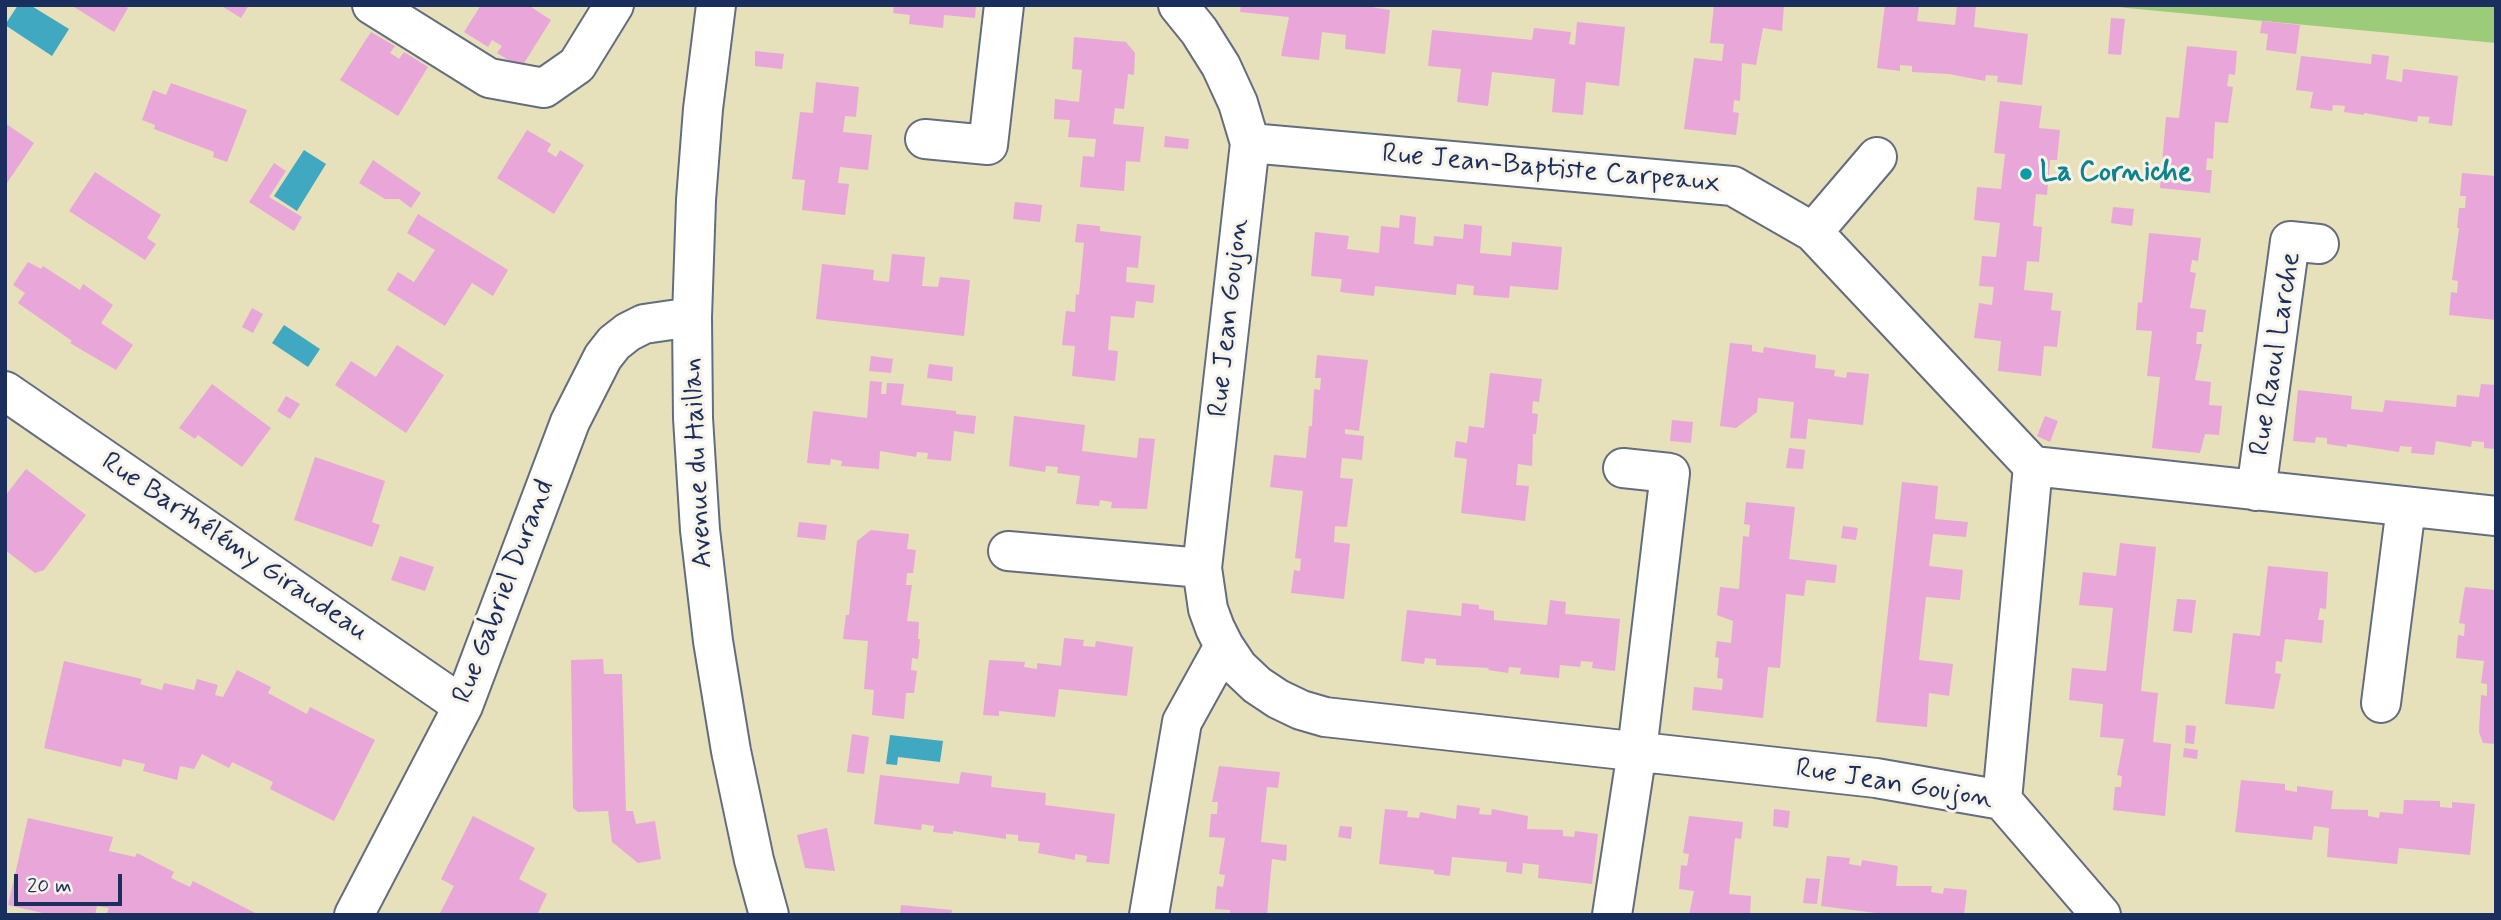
<!DOCTYPE html>
<html>
<head>
<meta charset="utf-8">
<style>
	body { margin:0 }
	#map { position:relative; width:2501px; height:920px; overflow:hidden; background:#e6e0bb; font-family:Mynerve,sans-serif }
	canvas { display:block }
	.frame { position:absolute; inset:0; border:7px solid #1b2f5e; pointer-events:none }
	.scale { position:absolute; left:14px; top:874px; width:108px; height:32px; box-sizing:border-box; border:4px solid #1b2f5e; border-top:0; padding-left:9px; font-size:21px; line-height:24px; white-space:nowrap; color:#1b2f5e; -webkit-text-stroke:5px #f7f3e8; paint-order:stroke }
</style>
</head>
<body>
<div id="map">
<canvas width="2501" height="920"></canvas>
<div class="frame"></div>
<div class="scale">20 m</div>
</div>
<script>
const g = document.querySelector('canvas').getContext('2d');
g.lineJoin = 'round';
function fillPath(path, color) { g.fillStyle = color; g.fill(path, 'evenodd'); }
const toPath = rows => new Path2D(rows.map(r => 'M' + r).join(''));
function trace(path, color, width, dash) { g.strokeStyle = color; g.lineWidth = width; g.lineCap = dash ? 'butt' : 'round'; g.setLineDash(dash || []); g.stroke(path); }
function write(font, color, halo, rows, align = 'center') {
  g.font = font + ' Mynerve,sans-serif'; g.lineWidth = 6; g.setLineDash([]); g.textBaseline = 'middle'; g.strokeStyle = halo; g.fillStyle = color; for (const [text, x, y, turn = 0] of rows) {
    g.save(); g.translate(x, y); g.rotate((+turn || 0) * Math.PI / 180); g.textAlign = isNaN(turn) ? turn : align; if (halo) g.strokeText(text, 0, 0); g.fillText(text, 0, 0); g.restore();
  }
}
const green = toPath([
	[2103,5,2496,5,2496,43,2127,8]
]);
const water = toPath([
	[18,5,30,5,69,29,52,56,5,25],
	[304,150,326,164,297,211,274,196],
	[284,325,320,349,308,367,272,343],
	[890,735,943,741,940,762,898,757,897,765,886,764]
]);
const building = toPath([
	[71,5,123,5,128,8,114,32],
	[220,5,249,5,241,18],
	[481,5,528,5,551,20,521,68,497,53,502,46,492,40,488,47,464,32],
	[894,5,976,5,975,18,944,15,943,28,909,24,910,15,893,13],
	[1241,5,1359,5,1390,10,1385,54,1345,49,1346,35,1322,32,1319,60,1281,56,1289,17,1240,12],
	[1714,5,1784,5,1782,31,1763,28,1756,65,1742,63,1740,101,1734,100,1733,112,1739,113,1736,135,1684,129,1694,58,1722,61,1724,44,1710,43],
	[1885,5,1919,6,1917,21,1955,25,1957,5,1976,5,1974,27,2028,34,2022,85,1997,82,1998,76,1986,75,1985,81,1949,74,1912,72,1912,66,1900,65,1900,71,1877,68],
	[2111,18,2125,19,2121,55,2108,54],
	[2262,21,2300,25,2296,54,2266,50,2268,34,2260,33],
	[1577,22,1625,27,1619,86,1586,82,1583,115,1552,112,1555,79,1492,72,1488,106,1457,102,1461,69,1428,66,1432,30,1532,40,1534,28,1571,32,1569,44,1575,45],
	[371,32,395,46,390,53,395,56,399,59,404,52,428,67,398,116,340,80],
	[1074,37,1126,42,1135,53,1134,75,1128,74,1124,109,1115,108,1113,124,1144,127,1140,162,1126,161,1124,191,1080,187,1083,156,1094,157,1096,139,1068,137,1070,120,1054,119,1055,99,1079,102,1082,70,1072,69],
	[2187,46,2237,51,2235,75,2229,74,2227,86,2233,87,2228,123,2215,122,2213,159,2207,158,2206,170,2212,170,2210,193,2160,188,2166,117,2179,118],
	[755,51,784,54,782,69,755,66],
	[2372,54,2389,56,2386,79,2402,82,2403,69,2458,76,2452,126,2428,123,2430,117,2418,116,2417,122,2364,113,2364,115,2344,112,2345,106,2333,105,2332,111,2310,108,2313,92,2296,90,2301,56,2371,64],
	[816,82,859,87,856,117,845,116,843,132,872,135,868,170,840,167,838,183,849,184,845,215,802,210,805,180,792,179,800,112,813,113],
	[171,83,247,110,227,162,213,157,214,152,154,129,155,125,142,120,153,90,166,95],
	[2000,101,2042,106,2039,128,2060,130,2057,160,2050,160,2047,195,2036,194,2033,226,2042,227,2039,262,2027,261,2024,290,2053,293,2051,310,2061,311,2057,347,2044,346,2041,376,1998,371,2001,341,1974,338,1979,303,1992,305,1994,287,1979,286,1982,256,1996,257,2000,223,1974,220,1977,187,2001,189,2005,154,1994,153],
	[5,123,34,143,5,186],
	[527,130,551,144,547,151,556,157,560,150,584,165,554,214,497,178],
	[1165,136,1189,139,1188,149,1164,147],
	[373,160,421,193,411,208,399,199,385,199,359,183],
	[274,163,286,171,269,197,302,217,294,231,249,202],
	[95,172,161,215,147,238,156,244,145,260,69,211],
	[2462,173,2496,176,2496,320,2449,315,2451,292,2457,293,2458,281,2452,280,2459,228,2457,228,2459,208,2465,208,2466,196,2460,196],
	[1015,202,1042,205,1040,222,1013,219],
	[2113,207,2134,209,2132,226,2111,223],
	[418,214,508,270,493,296,472,283,445,326,387,290,398,272,414,282,435,250,407,233],
	[1400,215,1416,217,1414,244,1433,246,1434,236,1463,239,1464,224,1482,226,1480,253,1511,256,1512,242,1562,247,1558,290,1510,286,1509,298,1473,295,1474,286,1457,284,1456,295,1375,286,1374,296,1340,292,1342,279,1311,276,1315,232,1349,236,1347,249,1379,253,1381,226,1399,228],
	[1077,224,1100,226,1100,231,1141,236,1138,268,1127,267,1126,282,1155,285,1153,303,1136,301,1134,318,1111,316,1108,350,1118,351,1115,381,1072,376,1075,346,1062,345,1066,311,1075,312,1076,294,1079,295,1084,243,1075,242],
	[2149,233,2201,238,2198,261,2192,260,2190,272,2196,273,2190,308,2206,310,2203,332,2197,332,2196,344,2202,344,2195,380,2211,382,2209,405,2222,406,2219,435,2205,434,2200,453,2152,448,2160,377,2147,376,2152,331,2136,330,2138,302,2142,303],
	[892,254,925,257,922,286,938,287,940,277,970,280,964,336,816,319,822,264,874,270,873,280,889,282],
	[28,262,41,269,43,266,80,290,83,284,113,305,101,323,133,345,116,370,70,343,72,341,18,303,25,293,13,285],
	[252,308,263,314,253,333,242,327],
	[1730,343,1752,345,1752,351,1763,353,1764,347,1816,355,1815,368,1835,370,1834,376,1846,378,1847,372,1869,374,1863,425,1808,419,1806,439,1790,438,1794,402,1758,398,1757,412,1736,428,1720,426],
	[397,345,444,375,406,433,335,385,351,361,376,377],
	[1317,355,1368,360,1359,431,1345,429,1345,434,1364,436,1362,460,1342,458,1340,478,1353,479,1347,527,1335,526,1334,542,1350,544,1344,599,1291,593,1294,570,1300,571,1301,559,1295,558,1303,491,1270,487,1274,455,1306,458,1309,426,1312,426,1314,389,1320,390,1321,378,1315,378],
	[871,356,893,359,891,373,869,371],
	[929,364,953,367,952,381,927,378],
	[1490,373,1542,379,1539,402,1533,401,1532,413,1538,414,1536,434,1533,434,1532,466,1518,464,1516,485,1529,486,1525,521,1461,513,1467,459,1454,457,1456,441,1467,443,1469,426,1484,428],
	[870,381,882,382,881,394,886,394,887,383,904,384,901,405,956,411,956,414,976,416,974,434,954,431,951,461,927,459,928,453,917,452,916,457,880,451,879,469,841,466,842,461,831,459,830,465,807,463,813,411,867,418],
	[212,384,271,428,242,467,198,435,195,439,179,428],
	[2481,384,2496,385,2496,449,2484,448,2484,442,2472,441,2471,447,2436,441,2434,455,2411,453,2412,447,2400,446,2399,452,2347,444,2347,447,2327,444,2327,438,2316,437,2315,443,2293,441,2298,390,2352,396,2351,409,2383,412,2385,400,2456,407,2457,395,2479,397],
	[286,396,300,404,290,419,277,411],
	[1014,416,1085,425,1082,451,1137,458,1139,438,1155,439,1147,509,1111,508,1112,502,1100,500,1099,506,1076,504,1080,476,1057,473,1058,467,1046,466,1045,472,1009,466],
	[2045,416,2058,421,2050,442,2037,436],
	[1672,420,1693,422,1691,443,1670,441],
	[1789,448,1805,450,1803,469,1786,468],
	[315,457,385,481,372,522,380,525,372,547,294,520],
	[26,469,86,515,44,570,35,573,5,550,5,496],
	[1902,482,1938,486,1935,519,1968,522,1966,537,1933,534,1929,566,1963,570,1960,600,1926,597,1919,660,1953,664,1949,696,1929,693,1927,727,1876,722],
	[1746,502,1795,507,1789,559,1837,565,1835,583,1806,580,1804,596,1786,594,1780,668,1768,667,1763,718,1692,710,1694,687,1722,690,1723,679,1717,678,1719,658,1715,657,1717,641,1731,643,1733,621,1717,615,1720,587,1739,589,1743,536,1749,537,1750,525,1744,524],
	[799,522,827,525,825,540,797,537],
	[1843,526,1858,528,1856,540,1841,538],
	[871,530,909,534,907,549,916,550,913,573,907,573,906,585,912,585,907,621,919,622,918,639,920,639,918,659,912,658,911,670,917,671,914,693,906,693,904,719,872,715,874,690,864,689,868,641,843,639,846,615,849,615,857,541],
	[2120,543,2156,547,2141,691,2158,693,2153,742,2171,744,2165,816,2113,810,2115,787,2121,787,2122,776,2117,775,2124,739,2100,737,2103,704,2069,700,2072,668,2106,671,2113,608,2079,605,2083,572,2116,576],
	[400,556,434,567,425,591,391,580],
	[2268,566,2328,572,2326,609,2320,608,2318,620,2324,620,2322,643,2285,639,2282,662,2276,661,2275,673,2281,674,2274,709,2225,704,2233,633,2260,636],
	[2465,587,2496,590,2496,744,2483,743,2479,732,2481,695,2487,696,2487,684,2481,683,2484,661,2456,658,2458,635,2464,636,2465,624,2459,623],
	[2177,599,2196,600,2192,633,2173,631],
	[1550,600,1566,602,1565,614,1620,619,1615,671,1592,668,1593,662,1581,661,1580,667,1560,665,1559,678,1520,674,1521,668,1509,667,1508,673,1488,670,1489,668,1436,665,1436,659,1425,658,1424,664,1401,661,1407,610,1461,616,1462,603,1479,605,1479,609,1494,611,1494,620,1547,625],
	[1064,638,1084,640,1083,646,1095,647,1096,641,1133,647,1127,696,1059,689,1055,717,999,711,999,716,983,715,989,660,1025,662,1024,667,1037,669,1037,663,1061,666],
	[603,659,604,674,622,674,626,811,633,811,636,824,655,821,661,859,638,863,612,842,608,811,578,812,573,808,571,660],
	[64,661,142,679,140,684,162,690,164,683,194,690,197,679,218,685,215,695,223,697,237,670,271,687,268,693,307,714,310,707,375,740,334,821,270,789,273,782,232,762,229,768,202,754,194,769,180,766,177,780,143,771,145,764,123,759,121,767,44,748],
	[2186,725,2196,726,2194,744,2185,743],
	[852,734,869,737,864,774,847,772],
	[2184,748,2198,750,2197,759,2183,757],
	[1219,766,1280,772,1278,788,1267,787,1261,842,1287,845,1286,861,1272,859,1267,915,1230,915,1230,910,1215,909,1217,886,1223,887,1225,875,1219,874,1225,838,1209,837,1211,814,1217,814,1218,802,1212,802],
	[961,772,992,776,991,787,1046,793,1045,805,1115,814,1109,864,1086,862,1087,856,1075,854,1075,860,1038,853,1040,843,1018,841,1018,835,1006,834,1006,839,953,831,953,834,933,832,934,826,922,824,921,830,874,824,880,775,959,784],
	[2241,780,2285,784,2285,790,2297,792,2297,786,2333,791,2331,809,2368,810,2368,816,2379,818,2380,812,2403,814,2404,800,2440,801,2440,807,2452,808,2452,802,2475,804,2470,855,2399,848,2397,864,2327,857,2329,828,2314,826,2312,840,2235,832],
	[1457,805,1480,808,1479,814,1491,815,1492,809,1528,816,1527,829,1563,830,1563,836,1574,837,1575,831,1598,834,1592,884,1538,878,1539,865,1523,863,1522,874,1506,872,1507,862,1452,857,1450,876,1434,874,1434,870,1379,864,1385,809,1408,811,1407,817,1419,818,1420,812,1456,819],
	[1774,809,1790,811,1788,828,1773,826],
	[473,816,535,848,519,879,547,894,537,915,439,915,454,886,441,879],
	[1689,816,1743,822,1741,839,1735,838,1729,894,1751,896,1750,913,1689,915,1694,891,1679,889,1681,865,1687,866,1689,854,1683,853],
	[28,818,113,837,109,851,135,857,137,853,174,872,171,878,190,887,193,881,259,915,106,915,109,908,97,906,95,915,51,915,8,905],
	[1340,826,1352,827,1351,839,1338,837],
	[827,828,835,871,805,868,797,835],
	[1827,856,1850,858,1849,864,1861,866,1862,860,1898,866,1896,886,1932,886,1931,892,1943,894,1944,888,1967,890,1964,915,1892,915,1821,906],
	[1806,878,1820,879,1817,904,1803,903],
	[901,905,952,910,951,915,900,915]
]);
const minor = toPath([
	[372,5,489,78,544,88,577,65,614,5],
	[716,5,703,109,696,200,692,317,693,418,700,530,713,641,731,751,754,860,769,915],
	[1178,5,1199,31,1221,66,1238,103,1250,143,1202,568,1208,609,1215,628,1224,646,1238,667,1257,685,1278,699,1301,710,1325,717,1876,778,2002,800,2101,915],
	[925,139,988,145,1004,5],
	[1250,143,1733,186,1813,232,2033,466,2002,800],
	[1813,232,1877,157],
	[5,391,463,706],
	[2033,466,2496,516],
	[2256,491,2290,241,2319,244],
	[1008,551,1202,568],
	[2381,703,2406,507],
	[354,915,463,706,570,422,603,357,614,343,628,332,644,324,692,317],
	[1149,915,1182,722,1224,646],
	[1612,915,1637,751,1670,473,1623,468]
]);
const markers = [
	[2026,174,7,"#0f9aa8"]
];
const streetNames = [
	["Rue Jean-Baptiste Carpeaux",1551,170,5],
	["Rue Jean Goujon",1230,318,-84],
	["Rue Raoul Larche",2277,354,-81],
	["Avenue du Haillan",699,463,-93],
	["Rue Barthélémy Giraudeau",234,548,34],
	["Rue Gabriel Durand",505,592,-69],
	["Rue Jean Goujon",1894,785,9]
];
const cultureNames = [
	["La Corniche",2040,174]
];
fillPath(green, '#9ccb7a');
fillPath(water, '#41a8c1');
fillPath(building, '#e8a7d8');
trace(minor, '#626d7f', 42);
trace(minor, '#fff', 38);
for (const [x, y, r, color] of markers) { const dot = new Path2D(); dot.arc(x, y, r, 0, 2 * Math.PI); g.fillStyle = color; g.fill(dot); trace(dot, '#f7f3e8', 2.5); }
write('28px', '#1b2f5e', '#f7f3e8', streetNames);
write('bold 28px', '#0d838f', '#f7f3e8', cultureNames, 'left');
</script>
</body>
</html>
